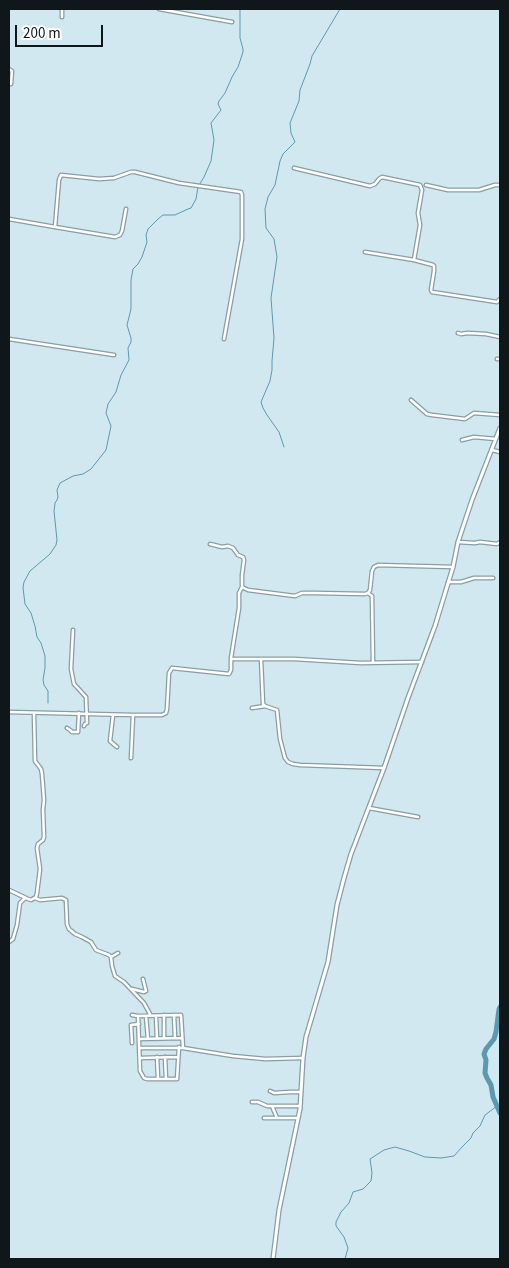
<!DOCTYPE html>
<html>
<head>
<meta charset="utf-8">
<style>
	body { margin:0 }
	#map { position:relative; width:509px; height:1268px; overflow:hidden; background:#d2e8f1; font-family:"Source Sans 3",sans-serif }
	canvas { display:block }
	.frame { position:absolute; inset:0; border:10px solid #0f171a; pointer-events:none }
	.scale { position:absolute; left:15px; top:25px; width:88px; height:22px; box-sizing:border-box; border:2px solid #0f171a; border-top:0; padding-left:6px; font-size:15px; line-height:18px; white-space:nowrap; color:#0f171a; -webkit-text-stroke:4px #fff; paint-order:stroke }
</style>
</head>
<body>
<div id="map">
<canvas width="509" height="1268"></canvas>
<div class="frame"></div>
<div class="scale">200 m</div>
</div>
<script>
const g = document.querySelector('canvas').getContext('2d');
g.lineJoin = 'round';
const toPath = rows => new Path2D(rows.map(r => 'M' + r).join(''));
function trace(path, color, width, dash) { g.strokeStyle = color; g.lineWidth = width; g.lineCap = dash ? 'butt' : 'round'; g.setLineDash(dash || []); g.stroke(path); }
const stream = toPath([
	[284,447,279,432,267,415,263,408,261,402,270,381,272,370,272,361,274,338,271,298,277,257,274,239,266,228,265,209,268,197,275,185,280,161,283,154,295,142,291,133,290,123,299,101,300,90,310,64,312,56,340,9],
	[48,703,48,691,44,685,43,680,45,668,45,656,41,643,37,637,35,626,31,613,25,604,23,588,24,582,30,571,50,554,56,545,57,540,54,511,55,503,57,500,58,497,57,490,60,483,73,476,83,474,91,469,106,450,111,426,106,413,108,404,116,392,121,375,129,360,128,348,131,342,131,338,127,325,131,309,131,280,133,269,138,264,142,257,147,242,146,235,148,229,158,219,163,215,175,215,188,209,191,208,196,199,198,187,204,177,211,161,214,140,211,123,221,110,218,104,219,101,225,93,232,77,238,67,243,52,243,49,240,38,240,9],
	[345,1259,348,1248,344,1237,336,1226,336,1222,341,1212,349,1203,353,1192,363,1189,371,1181,372,1173,370,1159,384,1150,395,1147,409,1151,425,1157,441,1158,454,1156,463,1146,471,1138,473,1133,480,1126,485,1115,497,1106]
]);
const river = toPath([
	[500,1007,499,1009,496,1032,494,1039,486,1049,484,1054,486,1060,485,1073,487,1078,491,1085,493,1097,500,1113]
]);
const minor = toPath([
	[62,9,62,17],
	[159,9,232,22],
	[9,69,12,71,11,84],
	[294,168,370,186,375,184,379,179,382,177,420,185,422,190,418,213,420,225,414,260,433,265,434,266,434,271,431,290,432,292,497,302,500,299],
	[426,185,448,190,479,190,495,185,500,185],
	[9,219,55,227,59,180,61,175,99,179,114,178,131,172,135,172,179,183,241,192,242,195,242,239,224,339],
	[55,227,115,237,120,235,122,231,126,209],
	[365,252,414,260],
	[458,333,461,334,468,333,486,334,500,337],
	[9,339,114,355],
	[497,359,500,359],
	[411,400,427,414,432,415,465,419,474,413,500,415],
	[462,440,474,437,496,439],
	[492,450,500,452],
	[458,542,475,543,480,542,497,544,500,542],
	[210,544,222,547,228,546,233,548,238,555,243,557,244,560,242,575,242,587],
	[448,582,461,582,474,578,493,578],
	[368,593,372,596,373,663],
	[73,630,71,669,74,684,86,697,87,723,85,724,84,726],
	[231,658,239,608,239,593,242,587,248,590,287,595,295,596,302,593,315,593,365,594,368,593,370,590,372,571,374,567,378,565,453,567],
	[261,659,263,704,265,706,277,710,280,739,285,758,288,762,293,764,300,765,384,768],
	[252,708,265,706],
	[9,712,133,715,162,715,166,713,167,709,169,673,172,668,229,674,231,670,231,659,294,659,361,663,422,662],
	[113,715,110,741,117,747],
	[67,728,70,730,72,732,78,732,79,713],
	[131,758,133,715],
	[369,808,418,817],
	[9,890,28,899,31,900,36,897,37,893,40,869,37,848,38,844,43,840,44,837,43,810,44,800,42,774,41,769,35,761,34,713],
	[35,898,40,900,62,898,66,900,67,924,69,929,75,934,82,937,91,942,96,950,109,955,111,957],
	[9,942,13,939,17,925,20,903,25,898],
	[118,953,111,957,112,966,115,976,124,982,144,1003,151,1016],
	[132,989,144,992,146,991,143,979],
	[132,1015,138,1016,181,1015,183,1048],
	[164,1015,164,1038],
	[174,1015,175,1038],
	[138,1016,140,1071,144,1078,147,1079,177,1079,179,1047],
	[146,1016,148,1039],
	[156,1016,157,1039],
	[139,1039,182,1038],
	[132,1043,131,1025,139,1024],
	[139,1048,183,1048,233,1056,265,1059,303,1058],
	[157,1057,158,1078],
	[165,1057,166,1079],
	[140,1058,178,1057],
	[270,1091,274,1093,290,1092,301,1092],
	[252,1102,258,1102,267,1106,300,1106],
	[272,1106,277,1118],
	[264,1118,298,1118]
]);
const tertiary = toPath([
	[273,1259,279,1210,300,1109,303,1058,306,1037,328,962,337,905,344,878,351,854,384,768,408,698,435,626,453,567,458,542,472,500,500,428]
]);
trace(stream, '#5b99af', 1);
trace(river, '#5b99af', 5);
trace(minor, '#889da5', 5);
trace(tertiary, '#889da5', 5.5);
trace(minor, '#fff', 2.5);
trace(tertiary, '#fff', 3);
</script>
</body>
</html>
